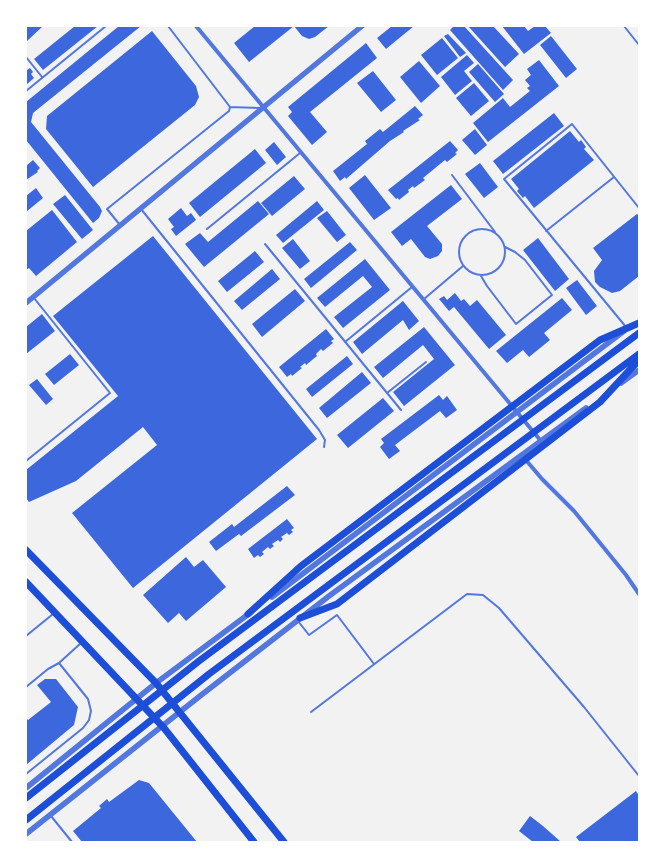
<!DOCTYPE html>
<html>
<head>
<meta charset="utf-8">
<style>
	body { margin:0 }
	#map { position:relative; width:665px; height:868px; overflow:hidden; background:#f2f2f2; font-family:"PT Sans",sans-serif }
	canvas { display:block }
	.frame { position:absolute; inset:0; border:27px solid #fff; pointer-events:none }
</style>
</head>
<body>
<div id="map">
<canvas width="665" height="868"></canvas>
<div class="frame"></div>
</div>
<script>
const g = document.querySelector('canvas').getContext('2d');
g.lineJoin = 'round';
function fillPath(path, color) { g.fillStyle = color; g.fill(path, 'evenodd'); }
const toPath = rows => new Path2D(rows.map(r => 'M' + r).join(''));
function trace(path, color, width, dash) { g.strokeStyle = color; g.lineWidth = width; g.lineCap = dash ? 'butt' : 'round'; g.setLineDash(dash || []); g.stroke(path); }
const building = toPath([
	[26,26,43,26,26,42],
	[75,26,98,26,43,70,34,59],
	[119,26,141,26,33,113,31,122,100,207,102,211,99,218,93,223,26,140,26,102],
	[255,26,294,26,249,62,234,43],
	[294,26,329,26,315,37,309,39,302,36],
	[392,26,414,26,386,49,377,38],
	[454,26,464,26,513,80,503,90,450,30],
	[468,26,493,26,519,54,505,67],
	[502,26,524,26,528,31,535,26,545,26,551,33,524,54],
	[152,31,196,86,199,97,195,105,93,187,46,129,47,116],
	[448,34,466,53,460,57,444,36],
	[551,36,577,69,566,78,540,45],
	[442,38,458,58,437,75,421,55],
	[366,43,377,58,310,112,327,132,312,145,288,116,292,112,288,107],
	[467,55,474,63,464,71,472,81,455,95,441,77],
	[539,60,559,86,488,142,473,123,503,98,510,107,530,91,527,88,530,86,525,80,531,75,527,69],
	[419,61,440,86,421,103,400,77],
	[478,64,504,94,495,102,469,72],
	[26,68,27,70,30,68,33,72,31,74,34,78,26,85],
	[373,71,396,100,381,112,357,83],
	[474,83,489,101,471,116,456,98],
	[415,106,423,115,418,119,420,120,403,131,404,132,390,141,346,179,345,177,340,181,333,171,367,144,365,141,380,129,383,132],
	[554,113,564,126,503,174,493,161],
	[475,129,487,145,475,155,462,140],
	[570,131,579,142,581,140,586,147,584,149,594,160,534,208,525,196,523,198,517,191,519,189,511,179],
	[450,141,458,150,455,153,457,154,447,162,445,160,423,178,425,180,414,188,413,186,408,190,409,192,399,200,398,198,396,199,388,190],
	[274,142,286,157,277,165,265,150],
	[255,149,266,163,200,217,189,203],
	[33,160,40,168,37,171,38,172,26,180,26,166],
	[480,163,498,187,484,198,465,174],
	[365,175,391,208,374,220,349,188],
	[294,176,305,189,272,216,261,203],
	[451,185,462,199,427,226,442,244,442,251,438,256,430,259,425,257,411,239,402,246,391,232],
	[36,188,43,198,26,212,26,196],
	[65,195,93,230,82,239,53,204],
	[258,201,269,214,204,267,185,244,200,233,208,242],
	[317,201,324,210,283,243,276,235],
	[181,208,187,216,191,213,196,220,176,236,171,229,174,227,168,219],
	[52,210,77,242,36,276,29,268,26,270,26,231],
	[327,211,346,235,337,242,317,218],
	[637,214,639,216,639,276,620,291,612,293,600,287,595,282,594,271,602,260,593,248],
	[153,236,317,439,133,588,72,513,157,445,143,427,76,481,29,502,26,498,26,470,118,396,53,316],
	[538,238,569,279,555,291,523,250],
	[293,239,310,261,300,269,282,248],
	[350,242,357,250,311,288,304,279],
	[255,251,264,262,227,292,218,281],
	[365,259,390,290,343,328,334,317,372,287,363,276,325,307,317,298],
	[272,269,280,279,242,310,234,301],
	[577,280,597,306,586,315,566,288],
	[295,289,305,301,262,337,252,324],
	[455,293,461,301,464,299,470,306,477,300,506,335,489,349,454,307,449,311,439,299,444,296,447,300],
	[562,298,572,310,544,333,550,340,529,357,523,350,507,363,496,351],
	[403,301,419,321,409,330,403,320,362,354,353,342],
	[42,314,55,331,26,354,26,327],
	[424,327,455,365,404,406,393,392,434,359,423,345,383,378,374,367],
	[326,329,334,339,331,341,333,343,323,351,321,349,316,354,317,356,306,365,305,363,300,367,302,368,292,376,291,374,287,377,279,367],
	[70,354,79,365,54,385,45,374],
	[347,356,353,364,312,397,306,389],
	[362,372,371,383,327,418,319,408],
	[37,379,53,399,46,405,29,385],
	[439,395,443,400,447,396,457,410,446,418,440,411,395,445,400,451,389,459,380,447,384,443,381,439],
	[383,398,394,411,348,448,337,435],
	[287,486,295,495,241,536,239,534,216,551,209,542,232,524,234,527],
	[287,519,294,528,291,530,293,532,289,535,287,533,281,537,283,539,280,542,278,540,272,544,274,546,270,549,268,547,262,552,264,554,260,557,258,555,254,558,248,549],
	[186,557,194,567,203,560,226,587,186,621,179,613,168,623,143,595],
	[45,679,56,679,78,707,74,725,26,765,26,718,28,720,51,702,37,685],
	[139,780,149,783,197,842,82,842,73,831,101,808,99,806,107,799,109,802],
	[636,791,639,796,639,840,636,842,580,842,576,837],
	[530,816,543,826,561,842,533,842,519,831]
]);
const service = toPath([
	[624,26,639,45],
	[26,57,42,77],
	[26,91,106,26],
	[230,107,260,108],
	[452,175,495,232],
	[141,209,319,430,325,440,324,447],
	[120,225,107,209,229,111,230,107,168,26],
	'459 252a23 23 0 1 1 46 0a23 23 0 1 1-46 0Z',
	[207,229,300,153],
	[546,231,614,177],
	[265,244,401,410],
	[481,276,487,286,516,324,552,295,525,260,515,252,505,247],
	[424,299,463,266],
	[626,327,504,179,572,124,639,208],
	[345,342,412,287],
	[387,393,426,362],
	[26,461,110,393,34,298],
	[298,621,309,635,337,615,374,664],
	[26,636,53,614],
	[26,687,48,669,59,663,81,643],
	[311,712,467,594,483,595,499,608,584,707,639,776],
	[26,774,83,728,89,720,91,711,88,699,59,663],
	[51,816,72,842]
]);
const minor = toPath([
	[196,26,541,441],
	[525,459,542,479,574,511,626,575,639,594]
]);
const tertiary = toPath([
	[26,303,362,26],
	[621,383,639,370],
	[272,597,624,331],
	[26,788,156,683,250,613],
	[26,834,200,696,329,596,586,408]
]);
const primary = toPath([
	[26,550,156,683,284,842],
	[26,582,164,728,254,842]
]);
const trunk = toPath([
	[248,614,301,566,600,340,639,323],
	[300,618,337,604,600,402,639,360],
	[26,798,199,661,639,333],
	[26,820,209,674,639,354]
]);
fillPath(building, '#3d67dc');
trace(service, '#5277de', 2);
trace(minor, '#5277de', 4);
trace(tertiary, '#5277de', 5.5);
trace(primary, '#1d4ed8', 7);
trace(trunk, '#1d4ed8', 7);
</script>
</body>
</html>
